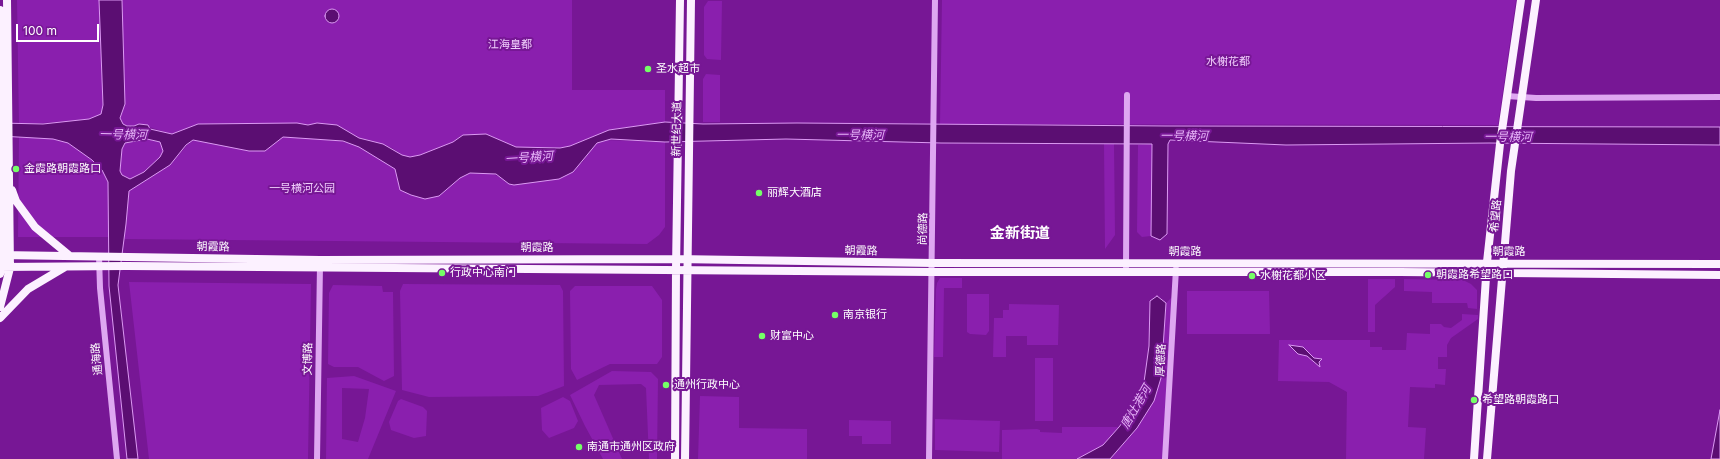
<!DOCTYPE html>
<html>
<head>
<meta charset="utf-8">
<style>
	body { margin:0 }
	#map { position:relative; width:1720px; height:459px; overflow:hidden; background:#771795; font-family:Inter,sans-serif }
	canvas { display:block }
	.scale { position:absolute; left:16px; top:24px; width:83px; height:18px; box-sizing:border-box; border:2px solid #fff; border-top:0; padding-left:5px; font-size:12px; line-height:14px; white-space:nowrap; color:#fff; -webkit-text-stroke:3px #771795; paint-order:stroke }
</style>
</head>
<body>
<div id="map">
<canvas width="1720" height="459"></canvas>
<div class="scale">100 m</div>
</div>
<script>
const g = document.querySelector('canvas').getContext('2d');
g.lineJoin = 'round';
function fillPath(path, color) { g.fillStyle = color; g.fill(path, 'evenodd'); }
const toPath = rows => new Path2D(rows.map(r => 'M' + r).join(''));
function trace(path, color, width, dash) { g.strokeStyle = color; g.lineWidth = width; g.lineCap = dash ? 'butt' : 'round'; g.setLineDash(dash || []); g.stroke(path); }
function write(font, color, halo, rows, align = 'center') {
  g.font = font + ' Inter,"Noto Sans SC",sans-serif'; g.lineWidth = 4; g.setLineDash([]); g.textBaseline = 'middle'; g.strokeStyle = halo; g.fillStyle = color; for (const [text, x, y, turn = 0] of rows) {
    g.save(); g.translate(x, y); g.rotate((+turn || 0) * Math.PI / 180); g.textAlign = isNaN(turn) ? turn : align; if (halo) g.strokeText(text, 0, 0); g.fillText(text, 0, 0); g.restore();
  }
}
const green = toPath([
	[17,0,99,0,103,105,101,114,98,116,89,119,19,125],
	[122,0,572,0,572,90,665,90,665,122,609,130,570,146,560,148,516,147,486,134,463,135,453,142,420,155,410,157,402,155,392,148,374,141,359,138,337,125,317,123,308,125,297,123,198,124,172,134,139,124,134,126,127,126,123,124,120,118,125,104],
	[942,0,1516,0,1498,125,940,124],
	[708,1,722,1,721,60,707,59,704,55,704,7],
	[706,74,720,75,720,122,703,122,703,79],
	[19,136,53,139,68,143,92,160,102,170,108,182,109,191,108,225,109,237,18,237],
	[283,137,330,139,353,144,378,157,395,169,400,190,439,196,460,178,470,173,488,172,502,178,582,163,590,150,597,143,604,140,665,142,665,227,659,235,647,244,125,239,124,237,129,190,170,165,190,142,194,140,249,151,265,151],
	[147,139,160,142,163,151,160,157,144,172,130,179,122,175,119,171,122,149,125,143],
	[1104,144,1114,144,1115,235,1105,249],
	[1152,144,1151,236,1142,237,1137,232,1138,145],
	[940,278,962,278,962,288,944,288,943,357,934,357,936,289,937,283],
	[1368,279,1395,279,1395,287,1375,305,1375,332,1368,332],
	[1404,279,1463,280,1471,284,1477,290,1477,309,1468,308,1467,303,1432,303,1432,292,1404,291],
	[129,282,311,284,308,459,149,459],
	[403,284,560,285,563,291,564,386,538,396,429,397,402,390,400,291],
	[333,285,382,286,383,292,393,292,394,376,384,381,358,367,334,367,328,364,329,293],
	[575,286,652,286,662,300,662,357,657,364,610,364,577,380,571,369,570,291],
	[1187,291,1269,291,1270,334,1187,334],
	[967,294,989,294,989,331,986,335,970,334,967,332],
	[1173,296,1163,459,1110,459,1137,428,1154,401,1161,378,1166,303],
	[1009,304,1059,305,1058,345,1027,345,1027,336,1006,336,1006,357,993,357,994,318,1003,318,1003,310,1009,310],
	[1462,314,1478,315,1478,319,1451,338,1447,345,1447,357,1438,357,1438,369,1446,369,1445,385,1435,384,1435,388,1410,387,1408,427,1426,428,1424,459,1346,459,1347,392,1329,382,1278,381,1279,340,1370,340,1370,347,1382,347,1382,350,1406,350,1407,333,1430,334,1430,324,1441,324,1444,327,1451,328,1462,320],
	[1035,358,1053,358,1053,421,1035,421],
	[612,371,651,372,658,379,657,459,649,459,646,388,641,384,599,385,594,395,622,459,603,459,585,426,570,395],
	[354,376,396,391,368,459,326,459,327,378],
	[342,388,369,389,365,418,358,442,342,439],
	[700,396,739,397,739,428,807,429,807,459,698,459],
	[563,397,570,401,578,421,574,428,549,438,542,430,541,408],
	[401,399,423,407,427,411,426,436,414,438,391,430,389,422,398,401],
	[935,419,1000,421,999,452,935,450],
	[849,420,891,421,891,444,862,444,862,436,849,436],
	[1062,427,1119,427,1103,445,1077,459,1002,459,1002,430,1037,429,1040,430,1040,432,1062,433]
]);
const water = toPath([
	[99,0,122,0,125,104,120,118,123,124,127,126,134,126,139,124,148,125,150,129,172,134,198,124,297,123,308,125,317,123,337,125,359,138,383,144,402,155,410,157,420,155,453,142,463,135,486,134,516,147,560,148,570,146,609,130,665,122,703,124,797,123,1165,126,1720,127,1720,145,1489,143,1286,145,1170,140,1168,144,1167,234,1160,240,1151,236,1152,144,941,143,786,139,665,142,611,139,597,143,573,172,559,179,514,185,509,184,496,174,470,173,460,178,439,196,425,199,411,195,400,190,395,169,359,147,343,141,283,137,265,151,249,151,193,140,186,145,170,165,129,191,126,224,118,285,138,459,127,459,109,286,108,182,102,170,92,160,68,143,53,139,0,136,0,123,43,124,89,119,101,114,103,105,99,0],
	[147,139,160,142,163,151,160,157,144,172,130,179,122,175,120,171,122,149,125,143,147,139],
	'325 16a7 7 0 1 1 14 0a7 7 0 1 1-14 0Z',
	[1157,296,1166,303,1161,378,1154,401,1137,428,1110,459,1077,459,1103,445,1119,427,1135,406,1144,382,1149,346,1150,301,1157,296],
	[1289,345,1303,347,1314,358,1322,359,1319,362,1320,367,1307,356,1298,354,1289,345],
	[1720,410,1720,459,1711,459,1720,410]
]);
const minor = toPath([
	[1507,96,1536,98,1720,97],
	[99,256,100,288,117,459],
	[1126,267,1127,95],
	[317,459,320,265],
	[929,459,935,0],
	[1165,459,1176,269]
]);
const major = toPath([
	[0,10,2,192,2,268,0,274],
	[12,190,16,201,35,227,70,256],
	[0,255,320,260,676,259,933,263,1720,264],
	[0,267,126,266,932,272,1400,272,1720,275],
	[0,307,10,268,7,0],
	[0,318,28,289,65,267],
	[675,459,676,269,680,0],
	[685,459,691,0],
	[1474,459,1487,262,1500,144,1521,0],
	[1487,459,1511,171,1536,0]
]);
const markers = [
	[648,69,4,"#75ff67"],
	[16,169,4,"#75ff67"],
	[759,193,4,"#75ff67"],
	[442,273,4,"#75ff67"],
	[1428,275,4,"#75ff67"],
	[1252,276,4,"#75ff67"],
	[835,315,4,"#75ff67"],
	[762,336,4,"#75ff67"],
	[666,385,4,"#75ff67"],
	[1474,400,4,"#75ff67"],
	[579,447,4,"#75ff67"]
];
const parkNames = [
	["江海皇都",510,45],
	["水榭花都",1228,62],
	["一号横河公园",302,189]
];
const poiNames = [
	["圣水超市",656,69],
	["金霞路朝霞路口",24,169],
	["丽辉大酒店",767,193],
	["行政中心南门",450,273],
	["朝霞路希望路口",1436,275],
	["水榭花都小区",1260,276],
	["南京银行",843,315],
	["财富中心",770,336],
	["通州行政中心",674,385],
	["希望路朝霞路口",1482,400],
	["南通市通州区政府",587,447]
];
const streetNames = [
	["新世纪大道",677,129,-89],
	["希望路",1496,216,-85],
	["尚德路",923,229,-89],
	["朝霞路",213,247,1],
	["朝霞路",537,248],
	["朝霞路",861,251,1],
	["朝霞路",1185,252],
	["朝霞路",1509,252],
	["通海路",97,359,-96],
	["文博路",308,359,-89],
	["厚德路",1161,360,-87]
];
const waterNames = [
	["一号横河",123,135,1],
	["一号横河",860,135],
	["一号横河",1184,136],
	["一号横河",1508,137],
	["一号横河",529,158,-4],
	["唐灶港河",1136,407,-60]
];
const districtNames = [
	["金新街道",1020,233]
];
fillPath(green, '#8a1fae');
fillPath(water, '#5b0e72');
trace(water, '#dc9af3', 1);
trace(minor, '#dea7f1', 6);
trace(major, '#fcf1ff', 8);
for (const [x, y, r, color] of markers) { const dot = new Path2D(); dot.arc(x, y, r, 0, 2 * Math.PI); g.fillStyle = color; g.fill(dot); trace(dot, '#771795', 1.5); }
write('11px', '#f0cefc', '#771795', parkNames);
write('11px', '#fff', '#771795', poiNames, 'left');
write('11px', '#fff', '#771795', streetNames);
write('italic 12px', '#e6b3f8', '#771795', waterNames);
write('bold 15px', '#fff', '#771795', districtNames);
</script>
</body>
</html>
